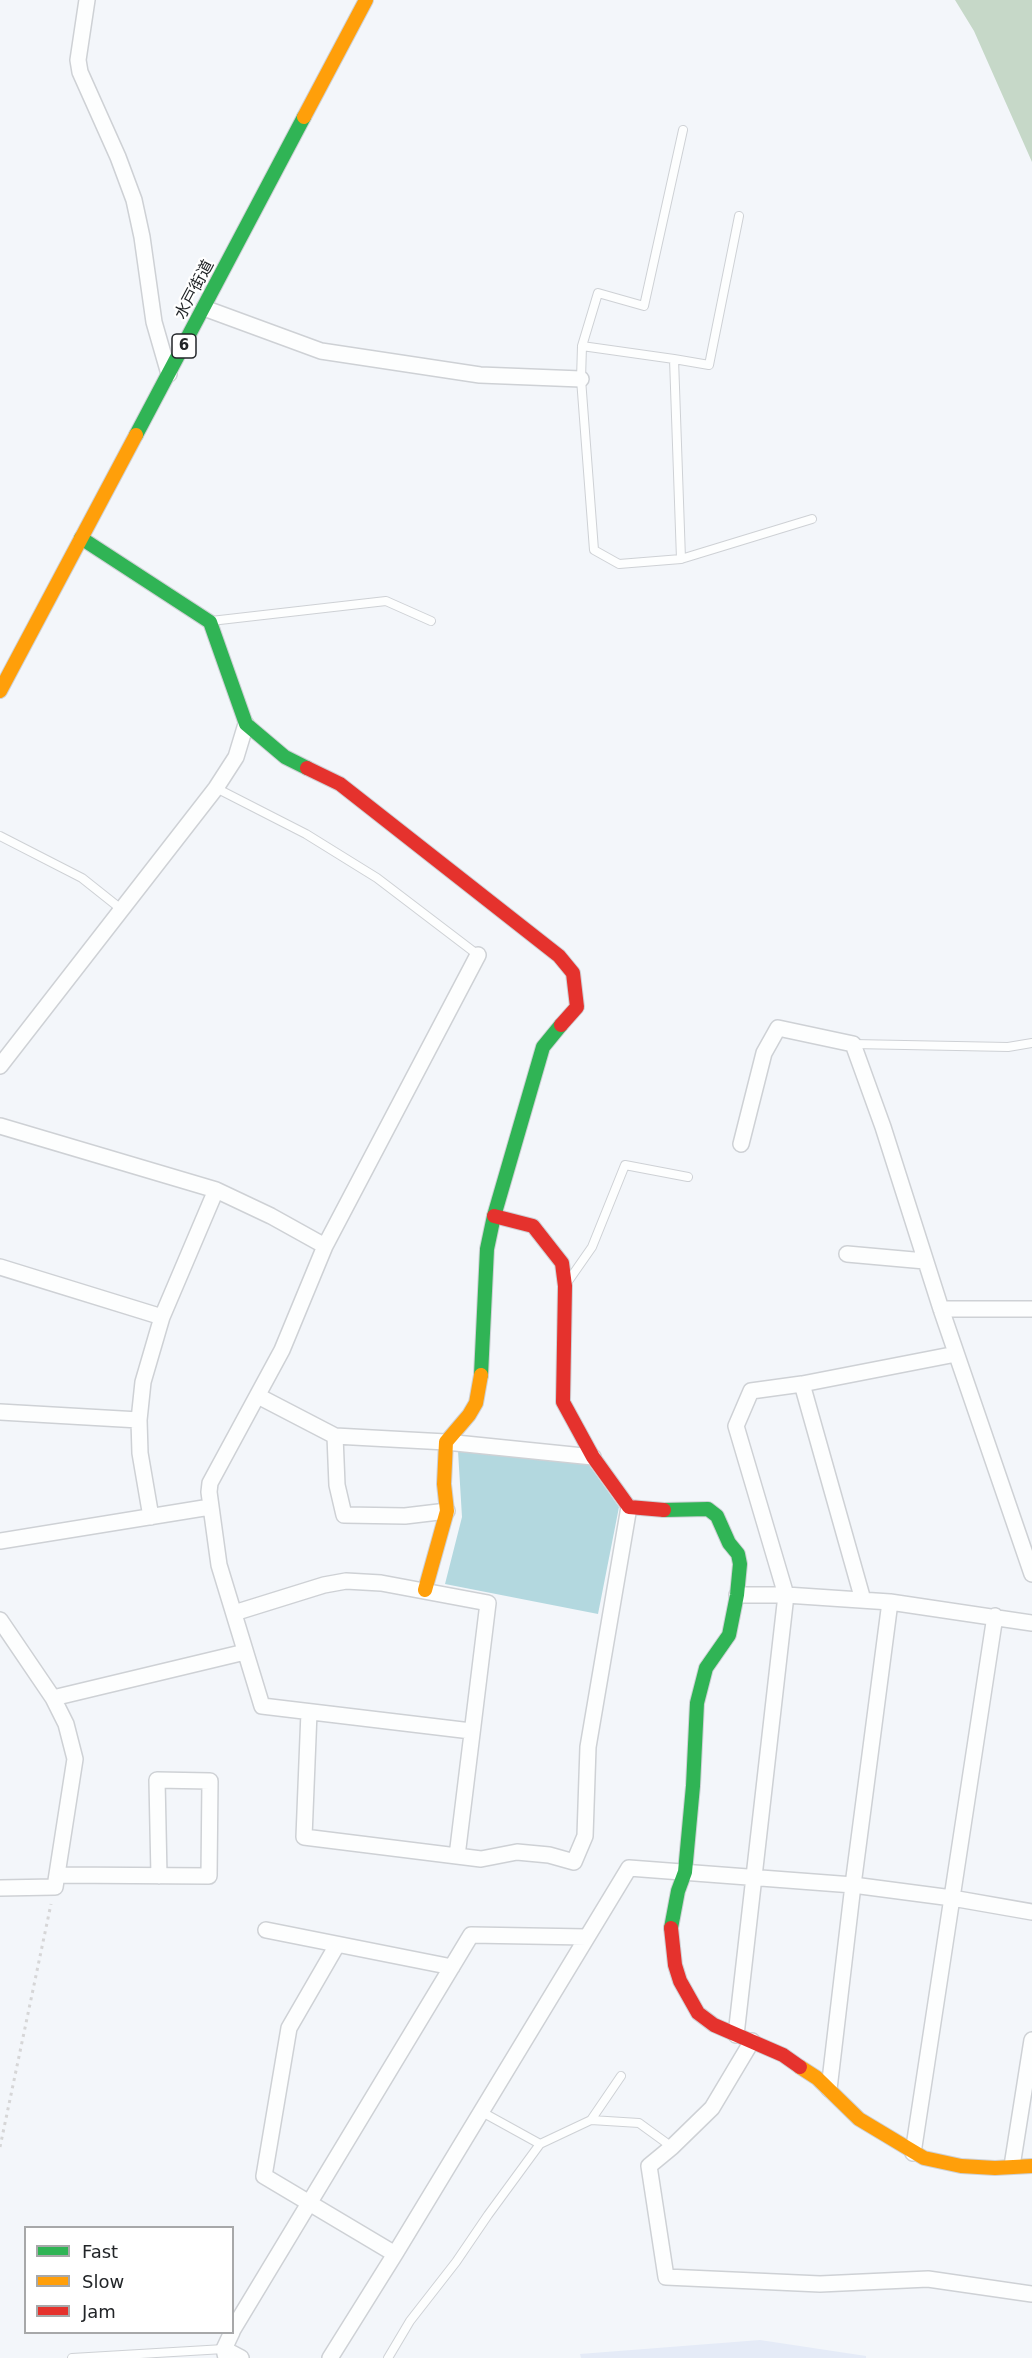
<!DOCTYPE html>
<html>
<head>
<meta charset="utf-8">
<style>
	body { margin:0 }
	#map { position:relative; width:1032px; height:2358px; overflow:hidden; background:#f3f6fa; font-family:"DejaVu Sans",sans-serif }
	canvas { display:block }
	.legend { position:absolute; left:24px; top:2226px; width:210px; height:108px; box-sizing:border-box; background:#fff; border:2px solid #a7a8a9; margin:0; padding:8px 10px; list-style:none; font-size:18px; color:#222528 }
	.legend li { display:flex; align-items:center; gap:12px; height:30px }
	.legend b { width:30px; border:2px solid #a7a8a9 }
</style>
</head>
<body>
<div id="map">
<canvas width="1032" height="2358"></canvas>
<ul class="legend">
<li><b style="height:8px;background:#30b455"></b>Fast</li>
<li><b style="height:8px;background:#ff9f0a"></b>Slow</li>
<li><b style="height:8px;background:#e5322d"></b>Jam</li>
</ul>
</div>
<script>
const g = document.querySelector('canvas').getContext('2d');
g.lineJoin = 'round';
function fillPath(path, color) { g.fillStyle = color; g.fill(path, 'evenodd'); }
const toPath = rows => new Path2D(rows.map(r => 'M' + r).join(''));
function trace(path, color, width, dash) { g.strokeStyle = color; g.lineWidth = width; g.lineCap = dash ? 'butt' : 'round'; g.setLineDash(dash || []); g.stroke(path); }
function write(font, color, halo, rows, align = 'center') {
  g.font = font + ' "DejaVu Sans","Noto Sans JP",sans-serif'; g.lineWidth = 4.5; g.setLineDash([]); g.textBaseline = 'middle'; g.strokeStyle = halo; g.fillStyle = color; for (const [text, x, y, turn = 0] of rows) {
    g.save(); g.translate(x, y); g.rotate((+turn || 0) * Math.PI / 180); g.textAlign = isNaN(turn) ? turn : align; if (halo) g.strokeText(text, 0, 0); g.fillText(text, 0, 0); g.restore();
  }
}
const built = toPath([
	[760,2340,866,2356,866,2358,581,2358,580,2354]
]);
const forest = toPath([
	[955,0,1032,0,1032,162,974,31]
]);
const water = toPath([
	[458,1451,589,1465,619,1507,598,1614,445,1584,462,1517]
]);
const path = toPath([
	[0,2147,51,1904]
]);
const lane = toPath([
	[582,346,598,293,644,306,683,130],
	[674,359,709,365,739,216],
	[681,559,674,359,582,346,581,379,594,550,619,564,681,559,812,519],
	[211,621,386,601,431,621],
	[216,788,306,834,377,878,478,955],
	[0,836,82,878,121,909],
	[853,1044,1008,1047,1032,1043],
	[569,1280,592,1247,625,1165,688,1177],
	[482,2112,540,2144,591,2120,639,2123,672,2147],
	[591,2120,621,2076],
	[72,2358,224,2349],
	[388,2358,410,2321,456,2262,488,2215,540,2144]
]);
const street = toPath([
	[87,0,78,60,80,72,118,157,134,200,142,237,154,322,169,374],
	[204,308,321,351,480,375,581,379],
	[0,1066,216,788,236,757,246,724],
	[0,1126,216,1190,271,1216,325,1246],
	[741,1144,764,1053,778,1028,853,1044,883,1127,941,1309,1032,1574],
	[847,1254,925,1261],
	[0,1267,162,1317],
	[941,1309,1032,1309],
	[956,1354,802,1384,751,1391,736,1426,786,1595,890,1602,1032,1623],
	[802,1384,863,1600],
	[258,1396,335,1436,446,1442,593,1457],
	[0,1412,139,1420],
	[335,1436,337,1485,344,1515,405,1516,447,1511],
	[151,1517,140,1453,139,1420,143,1382,162,1317,216,1190],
	[0,1541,210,1507],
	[234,1613,324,1585,346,1581,381,1583,488,1603,457,1856],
	[0,1620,53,1698,66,1724,75,1759,55,1887,0,1888],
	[53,1698,245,1652],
	[309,1712,304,1837,481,1859,517,1852,549,1855,574,1862,585,1836,588,1747,629,1507],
	[471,1731,262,1706,219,1565,209,1492,210,1483,282,1350,325,1246,478,955],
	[57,1875,209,1876,210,1781,157,1780,159,1876],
	[266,1930,452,1967],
	[337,1945,289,2028,264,2176,395,2254],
	[736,2035,786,1595,737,1595],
	[752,2041,712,2108,672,2147,649,2166,666,2277,820,2284,928,2279,1032,2294],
	[829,2089,853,1885,890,1602],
	[913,2153,995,1616],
	[1012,2166,1032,2040],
	[232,2331,471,1935,587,1937],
	[224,2349,241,2358],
	[226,2358,224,2349,232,2332],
	[330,2358,395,2254,629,1868,853,1885,952,1898,1032,1912]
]);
const fast = toPath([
	[136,435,304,117],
	[81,538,210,622,246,724,285,757,307,768],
	[481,1375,487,1249,494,1216,543,1047,561,1025],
	[664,1510,708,1509,717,1516,729,1543,738,1554,740,1564,737,1595,729,1635,706,1668,697,1703,693,1786,685,1872,678,1891,671,1928]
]);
const slow = toPath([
	[304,117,366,0],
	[0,691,136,435],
	[425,1590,447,1511,444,1484,446,1442,469,1415,476,1403,481,1375],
	[800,2067,817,2078,859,2119,924,2158,961,2166,995,2168,1032,2166]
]);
const jam = toPath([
	[307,768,340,784,559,956,573,973,577,1007,561,1025],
	[494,1216,533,1226,562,1263,565,1286,563,1402,593,1457,629,1507,664,1510],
	[671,1928,675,1965,680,1981,698,2013,714,2025,783,2055,800,2067]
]);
const shields = [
	[184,346,24]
];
const shieldNames = [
	["6",184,346]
];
const streetNames = [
	["水戸街道",195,290,-62]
];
fillPath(built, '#e5ebf7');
fillPath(forest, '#c6d8c8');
fillPath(water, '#b3d8df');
trace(lane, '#ced1d5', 10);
trace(street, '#ced1d5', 18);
trace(fast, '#ced1d5', 16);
trace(slow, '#ced1d5', 16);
trace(jam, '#ced1d5', 16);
trace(path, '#d6d6d7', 3, [3, 4.5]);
trace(lane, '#fdfefe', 8);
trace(street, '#fdfefe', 15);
trace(fast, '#30b455', 14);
trace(slow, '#ff9f0a', 14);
trace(jam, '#e5322d', 14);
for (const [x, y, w] of shields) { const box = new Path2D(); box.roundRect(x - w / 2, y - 12, w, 24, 4.5); g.fillStyle = '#fff'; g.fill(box); trace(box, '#222528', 1.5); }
write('bold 15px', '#222528', null, shieldNames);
write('16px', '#222528', '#fff', streetNames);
</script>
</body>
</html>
